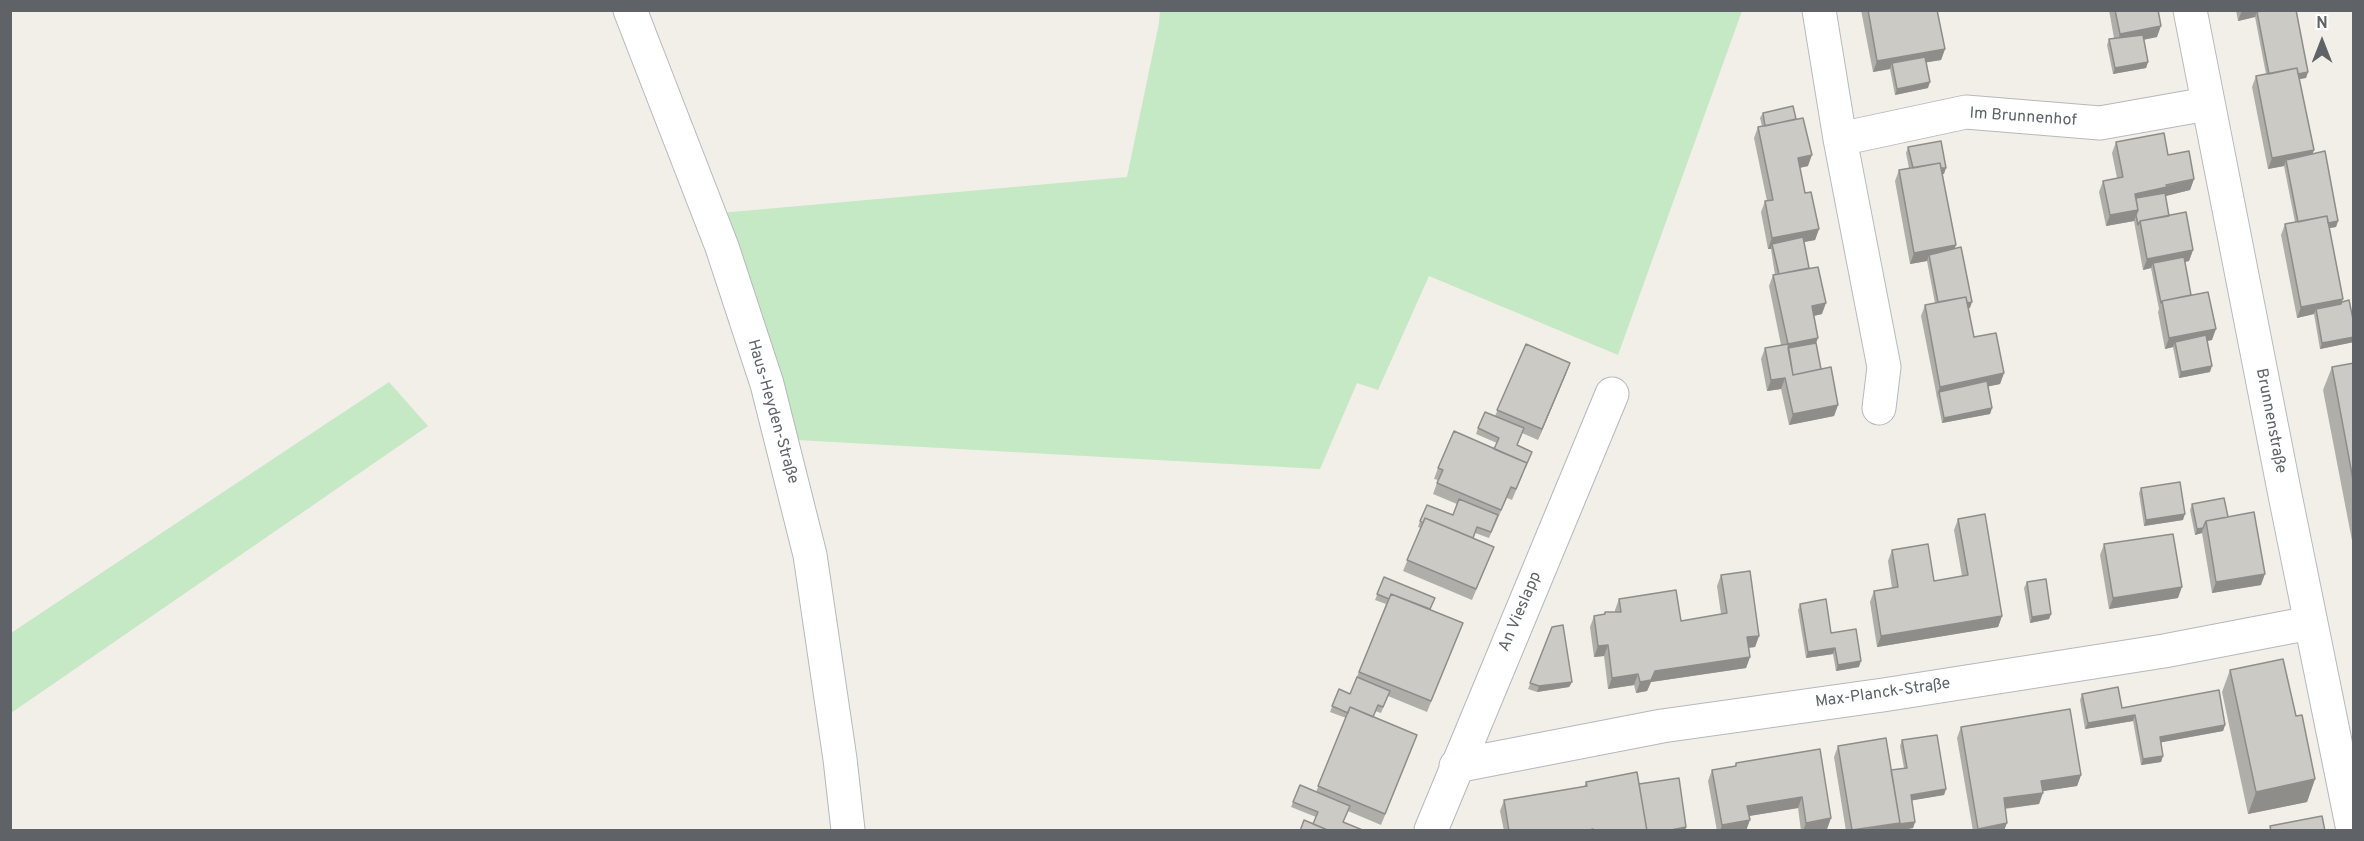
<!DOCTYPE html>
<html>
<head>
<meta charset="utf-8">
<style>
	body { margin:0 }
	#map { position:relative; width:2364px; height:841px; overflow:hidden; background:#f1efe8; font-family:Overpass,sans-serif }
	canvas { display:block }
	.frame { position:absolute; inset:0; border:12px solid #5f6368; pointer-events:none }
	.north { position:absolute; left:2292px; top:12px; width:60px; height:60px; -webkit-text-stroke:4px #fff; paint-order:stroke; rotate:0deg; font-size:16px; font-weight:700; line-height:24px; text-align:center; color:#5f6368 }
	.north::after { content:''; display:block; margin:auto; width:21px; height:27px; background:#5f6368; clip-path:polygon(50% 0,100% 100%,50% 72%,0 100%) }
</style>
</head>
<body>
<div id="map">
<canvas width="2364" height="841"></canvas>
<div class="frame"></div>
<div class="north">N</div>
</div>
<script>
const g = document.querySelector('canvas').getContext('2d');
g.lineJoin = 'round';
function fillPath(path, color) { g.fillStyle = color; g.fill(path, 'evenodd'); }
const toPath = rows => new Path2D(rows.map(r => 'M' + r).join(''));
function trace(path, color, width, dash) { g.strokeStyle = color; g.lineWidth = width; g.lineCap = dash ? 'butt' : 'round'; g.setLineDash(dash || []); g.stroke(path); }
function write(font, color, halo, rows, align = 'center') {
  g.font = font + ' Overpass,sans-serif'; g.lineWidth = 5; g.setLineDash([]); g.textBaseline = 'middle'; g.strokeStyle = halo; g.fillStyle = color; for (const [text, x, y, turn = 0] of rows) {
    g.save(); g.translate(x, y); g.rotate((+turn || 0) * Math.PI / 180); g.textAlign = isNaN(turn) ? turn : align; if (halo) g.strokeText(text, 0, 0); g.fillText(text, 0, 0); g.restore();
  }
}
const green = toPath([
	[1160,11,1742,11,1618,355,1429,276,1378,390,1357,383,1320,469,797,440,720,213,1127,177,1159,23],
	[389,382,428,426,11,713,11,633]
]);
const minor = toPath([
	[630,10,722,247,767,384,810,555,840,759,848,830],
	[1819,10,1840,139,1884,367,1879,408],
	[2190,10,2285,495,2353,830],
	[1840,139,1966,112,2100,123,2207,104],
	[1456,766,1662,726,1883,695,2164,651,2310,623],
	[1431,830,1612,394]
]);
const wall = toPath([
	[1861,10,1937,10,1945,49,1941,60,1926,62,1928,88,1895,95,1890,69,1873,72],
	[2109,10,2158,10,2157,37,2143,40,2148,62,2146,68,2113,74,2107,45,2109,39,2114,38],
	[2236,10,2296,10,2308,72,2306,78,2299,79,2314,150,2312,154,2338,221,2336,227,2329,228,2342,302,2354,324,2354,342,2320,349,2314,314,2297,318,2281,235,2285,224,2295,222,2284,166,2268,169,2252,87,2256,76,2266,74,2255,17,2238,21],
	[1763,113,1796,119,1808,166,1800,168,1805,193,1819,229,1815,240,1804,242,1809,268,1822,314,1814,316,1816,343,1821,369,1838,405,1834,416,1789,425,1781,389,1767,391,1761,359,1765,348,1781,345,1769,286,1773,275,1775,275,1771,249,1768,249,1761,212,1765,201,1767,201,1754,138,1758,127,1762,126,1760,118],
	[2116,142,2168,155,2194,179,2190,190,2165,196,2169,216,2193,250,2189,261,2185,262,2191,295,2212,340,2207,341,2210,372,2179,378,2173,347,2165,349,2158,312,2159,309,2151,268,2143,270,2134,221,2106,226,2099,192,2103,181,2117,178,2112,153],
	[1908,147,1944,174,1942,174,1955,249,1970,308,1968,308,1974,337,2004,373,2000,384,1988,386,1992,408,1990,414,1942,423,1921,316,1925,305,1935,303,1927,261,1910,264,1895,181,1899,170,1909,168,1906,153],
	[1526,344,1566,374,1538,440,1522,433,1517,445,1523,474,1512,500,1507,498,1489,538,1475,533,1473,538,1494,547,1472,600,1403,571,1421,528,1418,527,1420,521,1453,515,1457,504,1433,494,1438,480,1434,479,1438,468,1494,449,1497,443,1476,434,1478,428,1495,416],
	[2354,363,2354,551,2323,390,2332,367],
	[2141,488,2183,520,2144,526,2139,493],
	[2192,504,2228,517,2261,585,2212,593,2202,533,2195,535,2190,510],
	[1958,519,2002,616,1998,627,1877,647,1870,602,1874,591,1892,588,1888,561,1892,550,1934,581,1962,576,1954,530],
	[2104,544,2178,598,2109,609,2100,555],
	[1721,575,1759,636,1755,647,1749,648,1750,657,1746,668,1651,682,1647,691,1636,693,1634,685,1608,689,1604,656,1594,657,1590,627,1594,616,1604,615,1605,612,1615,612,1615,610,1619,599,1681,621,1721,614,1717,586],
	[1384,577,1430,610,1463,623,1427,712,1388,696,1381,713,1375,711,1373,717,1413,746,1381,825,1348,811,1313,824,1316,817,1291,807,1293,802,1316,792,1346,718,1330,712,1339,689,1350,694,1386,604,1375,600],
	[2027,582,2051,614,2049,619,2030,623,2024,588],
	[1800,604,1831,633,1859,667,1836,671,1833,654,1806,658,1798,610],
	[1552,627,1572,682,1569,687,1537,692,1528,689],
	[2230,670,2296,716,2315,779,2307,802,2248,814,2222,692],
	[2082,694,2122,708,2225,725,2223,731,2161,742,2163,756,2161,762,2141,765,2133,721,2085,729,2080,700],
	[1961,727,2081,775,2077,786,2043,791,2039,804,2005,809,2004,831,1973,831,1957,738],
	[1902,740,1946,789,1944,795,1912,800,1915,822,1913,828,1897,831,1846,831,1834,757,1838,746,1891,770,1904,768,1900,746],
	[1820,749,1831,818,1827,829,1818,831,1801,831,1798,808,1749,816,1746,831,1717,831,1708,781,1712,770,1735,766,1736,763],
	[1586,782,1639,784,1686,827,1685,831,1504,831,1500,811,1504,800,1584,787]
]);
const shadedWall = toPath([
	[2242,10,2281,10,2257,12,2255,17,2238,21],
	[2161,26,2157,37,2116,45,2120,34],
	[1945,49,1941,60,1893,68,1892,63,1890,69,1873,72,1877,61],
	[2148,62,2146,68,2113,74,2115,68],
	[2308,72,2306,78,2268,84,2270,78],
	[1930,82,1928,88,1895,95,1897,89],
	[2314,150,2310,161,2286,160,2284,166,2268,169,2272,158],
	[1812,155,1808,166,1794,169,1798,158],
	[1946,168,1944,174,1911,178,1914,172],
	[2194,179,2190,190,2134,204,2135,194],
	[2138,210,2134,221,2106,226,2110,215],
	[2338,221,2336,227,2324,229,2326,223],
	[1819,229,1815,240,1773,248,1772,244,1771,249,1768,249,1772,238],
	[1956,245,1952,256,1929,255,1927,261,1910,264,1914,253],
	[2193,250,2189,261,2154,268,2153,263,2151,268,2143,270,2147,259],
	[2343,299,2339,310,2316,309,2314,314,2297,318,2301,307],
	[1972,302,1970,308,1937,312,1939,306],
	[1826,303,1822,314,1808,317,1812,306],
	[2216,329,2212,340,2176,347,2175,342,2173,347,2165,349,2169,338],
	[2354,337,2354,342,2320,349,2322,343],
	[1818,338,1814,349,1787,354,1788,344],
	[1570,363,1566,374,1538,440,1542,429],
	[2212,366,2210,372,2179,378,2181,372],
	[2004,373,2000,384,1940,397,1939,392,1936,398,1940,387],
	[1785,378,1781,389,1767,391,1771,380],
	[1838,405,1834,416,1789,425,1793,414],
	[1992,408,1990,414,1942,423,1944,418],
	[2185,514,2183,520,2144,526,2146,520],
	[2203,528,2202,533,2195,535,2197,529],
	[2265,574,2261,585,2212,593,2216,582],
	[2182,587,2178,598,2109,609,2113,598],
	[2051,614,2049,619,2030,623,2032,617],
	[2002,616,1998,627,1877,647,1881,636],
	[1759,636,1755,647,1743,648,1747,637],
	[1608,645,1604,656,1594,657,1598,646],
	[1835,648,1833,654,1806,658,1808,652],
	[1750,657,1746,668,1651,682,1647,691,1636,693,1640,682,1655,671],
	[1861,661,1859,667,1836,671,1838,665],
	[1638,674,1634,685,1608,689,1612,678],
	[1572,682,1569,687,1537,692,1539,686],
	[2135,715,2133,721,2085,729,2088,723],
	[2225,725,2223,731,2158,743,2160,737],
	[2163,756,2161,762,2141,765,2143,759],
	[2081,775,2077,786,2037,792,2041,781],
	[2315,779,2307,802,2248,814,2256,792],
	[1946,789,1944,795,1909,801,1911,795],
	[2043,793,2039,804,2000,809,2004,798],
	[1802,797,1798,808,1743,817,1747,806],
	[1831,818,1827,829,1818,831,1803,831,1806,823],
	[1750,820,1746,831,1720,831,1722,825],
	[1915,822,1913,828,1897,831,1852,831,1900,823],
	[2007,823,2004,831,1977,831,1978,829],
	[1686,827,1685,831,1666,831,1666,830]
]);
const building = toPath([
	[1868,10,1937,10,1945,49,1877,61,1868,10],
	[2115,10,2158,10,2161,26,2120,34,2115,10],
	[2264,10,2296,10,2308,72,2298,74,2297,68,2269,74,2257,12,2264,10],
	[2143,35,2148,62,2115,68,2109,39,2143,35],
	[1925,57,1930,82,1897,89,1892,63,1925,57],
	[2297,68,2314,150,2272,158,2256,76,2297,68],
	[1793,106,1796,119,1765,126,1763,113,1793,106],
	[1803,118,1812,155,1798,158,1805,193,1811,192,1819,229,1772,238,1765,201,1773,200,1758,127,1803,118],
	[2164,133,2168,155,2189,151,2194,179,2166,185,2167,187,2135,194,2138,210,2110,215,2103,181,2123,177,2116,142,2164,133],
	[1941,141,1946,168,1941,168,1940,163,1913,168,1908,147,1941,141],
	[2325,151,2338,221,2328,223,2327,216,2298,222,2286,160,2325,151],
	[1940,163,1956,245,1914,253,1899,170,1940,163],
	[2165,193,2169,216,2140,221,2138,225,2136,215,2138,210,2136,198,2165,193],
	[2186,212,2193,250,2147,259,2140,221,2186,212],
	[2327,216,2343,299,2301,307,2285,224,2327,216],
	[1803,237,1809,268,1779,274,1772,244,1803,237],
	[1961,247,1972,302,1967,303,1966,297,1938,302,1929,255,1961,247],
	[2184,257,2191,295,2162,301,2161,303,2153,263,2184,257],
	[1818,267,1826,303,1812,306,1818,338,1788,344,1773,275,1818,267],
	[2208,292,2216,329,2169,338,2162,301,2208,292],
	[1966,297,1974,337,1996,333,2004,373,1940,387,1925,305,1966,297],
	[2349,300,2354,324,2354,337,2322,343,2316,309,2341,304,2342,302,2349,300],
	[2206,335,2212,366,2181,372,2175,342,2206,335],
	[1816,343,1821,369,1793,375,1788,348,1816,343],
	[1526,344,1570,363,1542,429,1497,410,1526,344],
	[1788,344,1793,375,1831,367,1838,405,1793,414,1785,378,1771,380,1765,348,1788,344],
	[2354,363,2354,485,2332,367,2354,363],
	[1987,381,1992,408,1944,418,1939,392,1987,381],
	[1485,412,1524,428,1517,445,1532,452,1525,468,1527,463,1494,449,1499,438,1478,428,1485,412],
	[1454,431,1527,463,1516,489,1511,487,1501,510,1437,483,1443,470,1438,468,1454,431],
	[2180,482,2185,514,2146,520,2141,488,2180,482],
	[2224,498,2228,517,2206,521,2203,528,2197,529,2192,504,2224,498],
	[1459,499,1498,515,1491,532,1477,527,1473,538,1425,518,1423,523,1420,521,1427,505,1453,515,1459,499],
	[2254,512,2265,574,2216,582,2206,521,2254,512],
	[1985,514,2002,616,1881,636,1874,591,1898,587,1892,550,1928,544,1934,581,1968,575,1958,519,1985,514],
	[1425,518,1494,547,1476,589,1407,560,1425,518],
	[2173,534,2182,587,2113,598,2104,544,2173,534],
	[1750,571,1759,636,1747,637,1750,657,1655,671,1651,680,1640,682,1638,674,1612,678,1608,645,1598,646,1594,616,1605,614,1605,612,1621,612,1619,599,1676,590,1681,621,1727,613,1721,575,1750,571],
	[1384,577,1435,598,1430,609,1391,594,1389,599,1377,594,1384,577],
	[2046,579,2051,614,2032,617,2027,582,2046,579],
	[1391,594,1463,623,1431,701,1359,672,1391,594],
	[1826,599,1831,633,1856,629,1861,661,1838,665,1835,648,1808,652,1800,604,1826,599],
	[1563,625,1572,682,1539,686,1530,683,1552,627,1563,625],
	[2283,659,2296,716,2302,715,2315,779,2256,792,2230,670,2283,659],
	[1357,677,1390,691,1383,707,1378,705,1373,717,1350,707,1348,713,1332,706,1339,689,1350,694,1357,677],
	[2118,687,2122,708,2219,690,2225,725,2160,737,2163,756,2143,759,2135,715,2088,723,2082,694,2118,687],
	[1350,707,1417,735,1385,814,1318,786,1350,707],
	[2070,709,2081,775,2041,781,2043,793,2004,798,2007,823,1978,829,1961,727,2070,709],
	[1937,735,1946,789,1911,795,1915,822,1899,824,1900,823,1891,770,1907,768,1902,740,1937,735],
	[1886,738,1900,823,1852,830,1838,746,1886,738],
	[1820,749,1831,818,1806,823,1802,797,1747,806,1750,820,1722,825,1712,770,1736,766,1736,763,1820,749],
	[1637,772,1647,831,1594,831,1593,829,1586,831,1509,831,1504,800,1587,786,1586,782,1637,772],
	[1679,778,1686,827,1666,831,1647,831,1639,784,1679,778],
	[1300,785,1350,806,1343,822,1365,831,1330,831,1313,824,1318,812,1293,802,1300,785],
	[2322,816,2325,831,2271,831,2270,826,2322,816],
	[1304,820,1330,831,1300,831,1304,820]
]);
const streetNames = [
	["Im Brunnenhof",2023,118,4],
	["Haus-Heyden-Straße",772,412,74],
	["Brunnenstraße",2270,421,79],
	["An Vieslapp",1521,612,-67],
	["Max-Planck-Straße",1883,694,-8]
];
fillPath(green, '#c5e8c5');
trace(minor, '#b5b8bc', 35);
trace(minor, '#fff', 33);
fillPath(wall, '#afaea9');
fillPath(shadedWall, '#8f8d8a');
fillPath(building, '#cccac5');
trace(building, '#8f8d8a', 1.5);
write('16px', '#5f6368', '#fff', streetNames);
</script>
</body>
</html>
